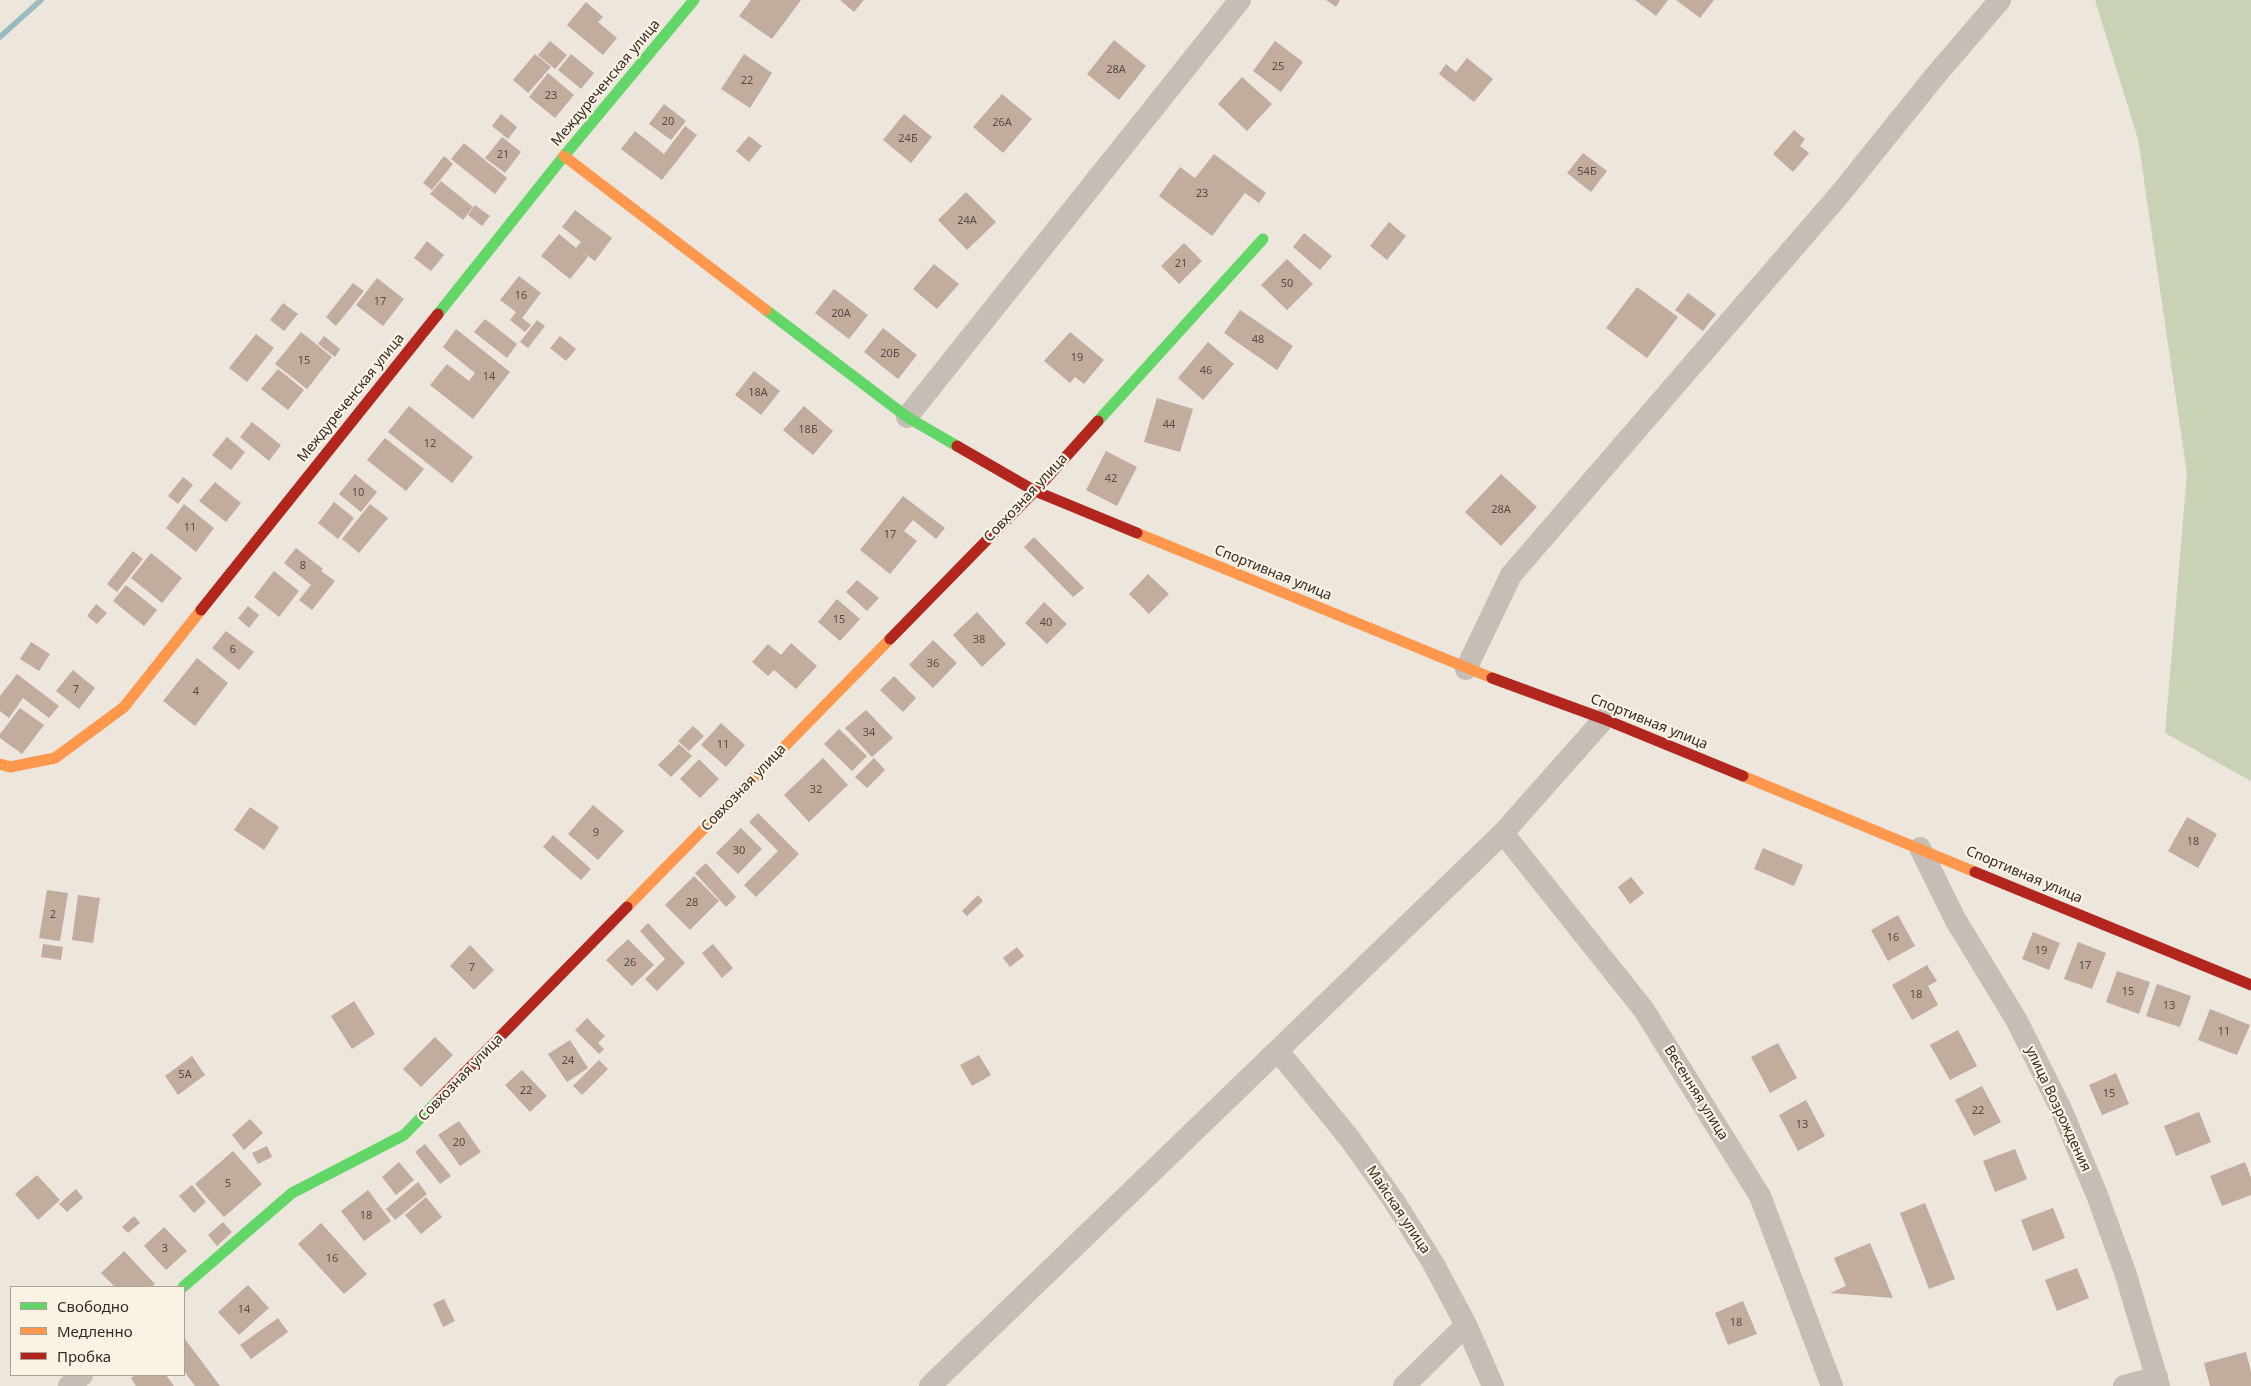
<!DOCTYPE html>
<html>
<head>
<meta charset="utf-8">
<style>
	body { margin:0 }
	#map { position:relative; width:2251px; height:1386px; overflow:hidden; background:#ece6dc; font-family:"Noto Sans",sans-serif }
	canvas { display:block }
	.legend { position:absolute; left:10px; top:1286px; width:175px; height:90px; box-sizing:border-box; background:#faf2e2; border:1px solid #aba396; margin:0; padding:6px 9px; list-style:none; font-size:15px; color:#352c25 }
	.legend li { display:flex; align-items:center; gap:10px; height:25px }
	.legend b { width:25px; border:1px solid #aba396 }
</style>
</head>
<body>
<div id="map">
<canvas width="2251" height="1386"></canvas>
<ul class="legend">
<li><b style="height:6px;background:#63d668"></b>Свободно</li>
<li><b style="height:6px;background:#ff974d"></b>Медленно</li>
<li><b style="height:6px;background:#b3261e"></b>Пробка</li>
</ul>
</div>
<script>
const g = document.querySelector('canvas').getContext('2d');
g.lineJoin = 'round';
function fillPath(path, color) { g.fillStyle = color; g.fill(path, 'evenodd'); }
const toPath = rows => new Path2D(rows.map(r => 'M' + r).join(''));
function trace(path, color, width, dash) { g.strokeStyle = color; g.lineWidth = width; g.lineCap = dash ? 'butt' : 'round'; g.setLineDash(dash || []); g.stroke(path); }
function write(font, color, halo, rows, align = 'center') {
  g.font = font + ' "Noto Sans",sans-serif'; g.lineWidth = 4.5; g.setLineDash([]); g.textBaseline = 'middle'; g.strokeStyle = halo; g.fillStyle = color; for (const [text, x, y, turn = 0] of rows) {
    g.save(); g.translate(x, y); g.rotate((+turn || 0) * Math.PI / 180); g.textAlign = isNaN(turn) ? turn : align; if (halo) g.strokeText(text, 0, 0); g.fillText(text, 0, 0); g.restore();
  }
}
const green = toPath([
	[2095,0,2251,0,2251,781,2165,733,2187,474,2138,139]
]);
const stream = toPath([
	[0,37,41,0]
]);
const building = toPath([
	[751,0,801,0,772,39,739,16],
	[840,0,864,0,854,12],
	[1326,0,1340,0,1336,7],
	[1635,0,1668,0,1656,16],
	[1676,0,1714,0,1700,18],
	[586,2,603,17,598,22,617,38,603,55,567,25],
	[1114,40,1146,66,1119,100,1087,74],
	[550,41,567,55,555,69,538,55],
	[1275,41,1303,62,1281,92,1253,71],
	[535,54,551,67,528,93,513,80],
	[571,54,594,73,581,89,558,70],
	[744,54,772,73,750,108,721,89],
	[1467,58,1493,79,1474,102,1439,74,1446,64,1456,72],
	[548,73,574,95,555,118,529,97],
	[1242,77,1272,104,1247,131,1218,104],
	[1002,94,1032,119,1003,153,973,127],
	[664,104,686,121,671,140,649,124],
	[501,114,517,127,508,139,492,126],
	[904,114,932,137,911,163,883,140],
	[685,126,697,135,662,180,621,149,635,131,664,154],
	[1794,130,1805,139,1800,146,1809,153,1793,172,1773,154],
	[749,136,762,146,749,162,736,151],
	[502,137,521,152,505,173,485,158],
	[464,143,507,178,495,194,451,159],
	[1583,153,1607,171,1591,192,1567,173],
	[1214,154,1266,193,1259,203,1245,193,1212,236,1159,196,1180,167,1195,178],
	[444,156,453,164,432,190,423,183],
	[441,181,473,207,463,220,430,194],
	[966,192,996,222,967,250,938,220],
	[475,205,490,216,482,226,468,215],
	[575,210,612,238,595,261,582,252,588,257,570,279,541,256,559,234,576,248,581,242,562,227],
	[1389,222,1406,236,1387,260,1370,246],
	[1304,233,1332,256,1320,270,1293,247],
	[427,241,444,255,431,271,414,258],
	[1184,243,1202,261,1179,284,1161,266],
	[1287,259,1313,284,1287,310,1261,285],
	[934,264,959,284,937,309,913,289],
	[519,276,541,293,522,318,531,325,525,332,510,320,516,312,500,300],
	[377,278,404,299,383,326,356,305],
	[353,283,364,291,336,326,326,317],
	[1637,287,1678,317,1647,358,1606,328],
	[834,289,868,315,849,339,815,313],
	[1688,293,1716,314,1703,331,1675,310],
	[283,303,298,314,284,331,270,320],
	[1240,310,1293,346,1277,370,1224,333],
	[485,319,517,344,507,358,474,332],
	[537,320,545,326,528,348,520,342],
	[883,328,917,355,898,379,864,352],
	[456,329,510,372,473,419,430,385,447,364,469,381,475,373,443,347],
	[301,332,332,357,307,389,275,364],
	[1070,332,1104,360,1084,384,1075,377,1070,383,1044,361],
	[256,334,274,348,247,382,229,368],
	[324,336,340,349,335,357,318,344],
	[560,336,576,349,566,361,550,348],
	[1208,342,1234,364,1203,400,1178,378],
	[278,369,304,390,288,410,261,389],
	[754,371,780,391,761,415,735,395],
	[1157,398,1193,409,1180,452,1144,442],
	[409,406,473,457,452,483,388,432],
	[804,406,833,431,813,455,783,430],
	[252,422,281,445,269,461,240,437],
	[227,437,245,452,231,470,212,455],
	[385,438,424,469,406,491,367,460],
	[1106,451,1137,467,1117,506,1086,490],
	[355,474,377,492,361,512,339,494],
	[1501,474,1537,507,1501,546,1465,512],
	[183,477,193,485,178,504,168,496],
	[215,482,241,503,226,522,199,501],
	[903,496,945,528,936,539,913,520,904,531,917,541,890,574,860,550],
	[334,502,354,518,338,539,318,523],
	[184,504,214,528,196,552,166,528],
	[370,504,388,518,359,553,342,539],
	[1034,537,1084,588,1073,597,1024,547],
	[296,548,323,569,321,571,335,581,312,610,299,600,311,585,284,563],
	[133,551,143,559,117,592,107,584],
	[151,553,182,578,162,603,131,578],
	[274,571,299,591,279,617,254,597],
	[1148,574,1169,594,1149,614,1129,594],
	[857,580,879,598,867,611,846,592],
	[126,585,157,610,144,626,113,601],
	[837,599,860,619,840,641,818,622],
	[1044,602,1067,624,1047,644,1025,623],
	[96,604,107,613,97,624,87,616],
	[248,606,259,615,249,628,238,618],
	[977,612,1006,644,982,667,953,635],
	[226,631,254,652,239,670,212,648],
	[933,640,957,663,933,688,909,665],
	[31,642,50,654,39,671,20,659],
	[791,643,817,666,796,689,774,670,768,676,752,662,768,644,781,655],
	[197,658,228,683,195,726,163,701],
	[73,670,95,688,79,709,56,691],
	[17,674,59,706,49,718,23,698,9,718,0,711,0,696],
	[894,676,916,698,903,712,880,690],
	[20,708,44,725,22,754,0,738,0,734],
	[866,710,893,738,872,757,845,728],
	[721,723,745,745,726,767,701,745],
	[693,726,704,736,689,751,678,741],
	[839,729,867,756,852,771,824,744],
	[679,744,692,756,671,777,658,765],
	[823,758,848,785,809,822,784,795],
	[874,758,885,770,867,788,855,777],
	[699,759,719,779,700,798,680,779],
	[593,805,624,831,598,860,568,834],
	[250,807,279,827,264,850,234,830],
	[758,813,799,854,756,897,744,885,778,851,749,822],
	[2187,817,2217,834,2198,868,2168,851],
	[741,828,762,849,738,874,716,853],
	[553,835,591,869,581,880,543,847],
	[1763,848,1803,865,1794,886,1754,869],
	[706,863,736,897,726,907,695,873],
	[694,876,719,901,690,930,665,905],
	[1631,877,1644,893,1630,904,1618,887],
	[47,890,68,893,60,941,39,938],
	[78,895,100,898,93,943,72,940],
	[978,895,983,901,967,916,962,911],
	[1898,915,1915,946,1888,961,1871,930],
	[648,923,685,963,657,991,645,979,665,959,640,931],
	[2033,932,2060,943,2049,970,2022,959],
	[628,939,654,965,632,986,606,960],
	[2078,942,2106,953,2092,989,2064,979],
	[43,944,63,947,61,960,41,957],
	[713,944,733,968,722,978,702,953],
	[470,945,494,970,474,990,450,966],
	[1017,947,1024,956,1010,967,1003,958],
	[1927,965,1937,981,1928,986,1938,1005,1912,1020,1892,985],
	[2117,971,2150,982,2139,1014,2106,1002],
	[2157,984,2191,996,2180,1027,2146,1016],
	[354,1001,375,1034,352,1049,331,1016],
	[2210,1009,2250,1025,2237,1055,2198,1040],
	[587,1018,605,1036,598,1043,604,1049,599,1054,575,1030],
	[1958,1030,1977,1066,1950,1080,1930,1045],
	[435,1037,453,1055,421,1087,403,1069],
	[570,1040,588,1068,567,1082,548,1054],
	[1778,1043,1797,1078,1770,1093,1751,1057],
	[979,1055,991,1075,972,1086,960,1065],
	[192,1056,205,1075,178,1095,165,1076],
	[599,1060,608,1069,582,1095,573,1086],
	[522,1070,547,1096,530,1112,505,1085],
	[2116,1073,2129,1104,2102,1115,2089,1085],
	[1982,1086,2001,1122,1974,1136,1955,1100],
	[1806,1100,1825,1136,1798,1151,1779,1115],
	[2199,1112,2211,1142,2176,1156,2164,1126],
	[250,1119,263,1133,244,1150,232,1135],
	[459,1121,481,1152,460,1166,438,1135],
	[425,1144,451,1176,440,1184,415,1152],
	[267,1146,272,1157,258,1164,252,1153],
	[2015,1149,2027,1179,1995,1192,1983,1161],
	[233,1151,262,1184,224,1217,195,1184],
	[399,1162,414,1180,396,1195,382,1177],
	[2245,1162,2251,1178,2251,1195,2222,1206,2210,1176],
	[37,1175,60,1200,38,1220,15,1194],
	[418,1182,427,1194,395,1220,386,1209],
	[192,1185,206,1202,194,1213,179,1196],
	[76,1189,83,1198,67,1212,59,1204],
	[368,1190,391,1221,364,1241,341,1211],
	[426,1197,442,1217,421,1234,405,1215],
	[1925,1203,1955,1279,1929,1289,1900,1213],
	[2053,1208,2065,1238,2033,1251,2021,1220],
	[134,1216,140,1223,128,1233,122,1227],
	[223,1222,232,1232,217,1246,208,1235],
	[321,1223,367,1274,344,1294,298,1244],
	[164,1227,187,1251,166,1270,144,1246],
	[1870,1243,1893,1298,1830,1293,1846,1286,1834,1258],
	[124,1251,155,1284,151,1287,115,1287,101,1273],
	[2077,1268,2089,1298,2057,1311,2045,1280],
	[248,1285,269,1308,239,1335,218,1312],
	[444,1299,455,1321,443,1327,433,1304],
	[1743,1301,1757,1334,1728,1345,1715,1313],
	[278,1318,288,1332,251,1359,240,1345],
	[185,1339,220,1386,195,1386,184,1371],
	[2246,1352,2251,1372,2251,1386,2210,1386,2204,1363],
	[135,1375,166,1375,174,1386,136,1386,131,1378]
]);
const street = toPath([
	[907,417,1240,0],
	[1466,669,1511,575,1840,194,1935,76,2000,0],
	[1503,833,1644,1010,1760,1196,1832,1386],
	[1920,848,1955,919,2017,1021,2061,1109,2097,1195,2125,1272,2159,1386],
	[1278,1051,1350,1139,1394,1201,1433,1263,1466,1325,1493,1386],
	[69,1386,82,1375],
	[930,1386,1503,833,1604,719],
	[1404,1386,1466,1325],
	[2124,1386,2157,1377]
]);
const fast = toPath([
	[766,310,907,417,957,446],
	[438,314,564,156,694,0],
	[1098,421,1263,239],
	[183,1287,292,1193,404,1135,439,1099]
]);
const slow = toPath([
	[564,156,766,310],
	[1137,533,1492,678],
	[0,764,10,767,55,758,124,707,201,610],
	[1743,776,1975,872],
	[627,907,890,639]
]);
const jam = toPath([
	[957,446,1035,491,1137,533],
	[201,610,438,314],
	[890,639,1035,491,1098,421],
	[1492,678,1604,719,1743,776],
	[1975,872,2251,985],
	[439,1099,627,907]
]);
const numberNames = [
	["25",1278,67],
	["28А",1116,70],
	["22",747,81],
	["23",551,96],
	["20",668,122],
	["26А",1002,123],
	["24Б",908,139],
	["21",503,155],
	["54Б",1587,172],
	["23",1202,194],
	["24А",967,221],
	["21",1181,264],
	["50",1287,284],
	["16",521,296],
	["17",380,302],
	["20А",841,314],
	["48",1258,340],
	["20Б",890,354],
	["19",1077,358],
	["15",304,361],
	["46",1206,371],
	["14",489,377],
	["18А",758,393],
	["44",1169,425],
	["18Б",808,430],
	["12",430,444],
	["42",1111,479],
	["10",358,493],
	["28А",1501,510],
	["11",190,528],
	["17",890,535],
	["8",303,566],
	["15",839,620],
	["40",1046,623],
	["38",979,640],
	["6",233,650],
	["36",933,664],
	["7",76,690],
	["4",196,692],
	["34",869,733],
	["11",723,745],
	["32",816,790],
	["9",596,833],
	["18",2193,842],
	["30",739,851],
	["28",692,903],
	["2",53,915],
	["16",1893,938],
	["19",2041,951],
	["26",630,963],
	["17",2085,966],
	["7",472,968],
	["15",2128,992],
	["18",1916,995],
	["13",2169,1006],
	["11",2224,1032],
	["24",568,1061],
	["5А",185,1075],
	["22",526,1091],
	["15",2109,1094],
	["22",1978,1111],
	["13",1802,1125],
	["20",459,1143],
	["5",228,1184],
	["18",366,1216],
	["3",165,1249],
	["16",332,1259],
	["14",244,1310],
	["18",1736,1323]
];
const streetNames = [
	["Междуреченская улица",606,83,-50],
	["Междуреченская улица",351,398,-51],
	["Совхозная улица",1026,498,-47],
	["Спортивная улица",1273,573,22],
	["Спортивная улица",1649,722,22],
	["Совхозная улица",744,788,-46],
	["Спортивная улица",2024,875,23],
	["Совхозная улица",461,1078,-46],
	["Весенняя улица",1696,1093,58],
	["улица Возрождения",2058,1109,65],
	["Майская улица",1398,1210,56]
];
fillPath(green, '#cad2b6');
trace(stream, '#97bbbe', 5.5);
fillPath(building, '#c1ac9d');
trace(street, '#c5beb6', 22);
trace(fast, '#63d668', 11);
trace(slow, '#ff974d', 11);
trace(jam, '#b3261e', 11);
write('11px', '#584c43', null, numberNames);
write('14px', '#352c25', '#faf2e2', streetNames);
</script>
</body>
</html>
